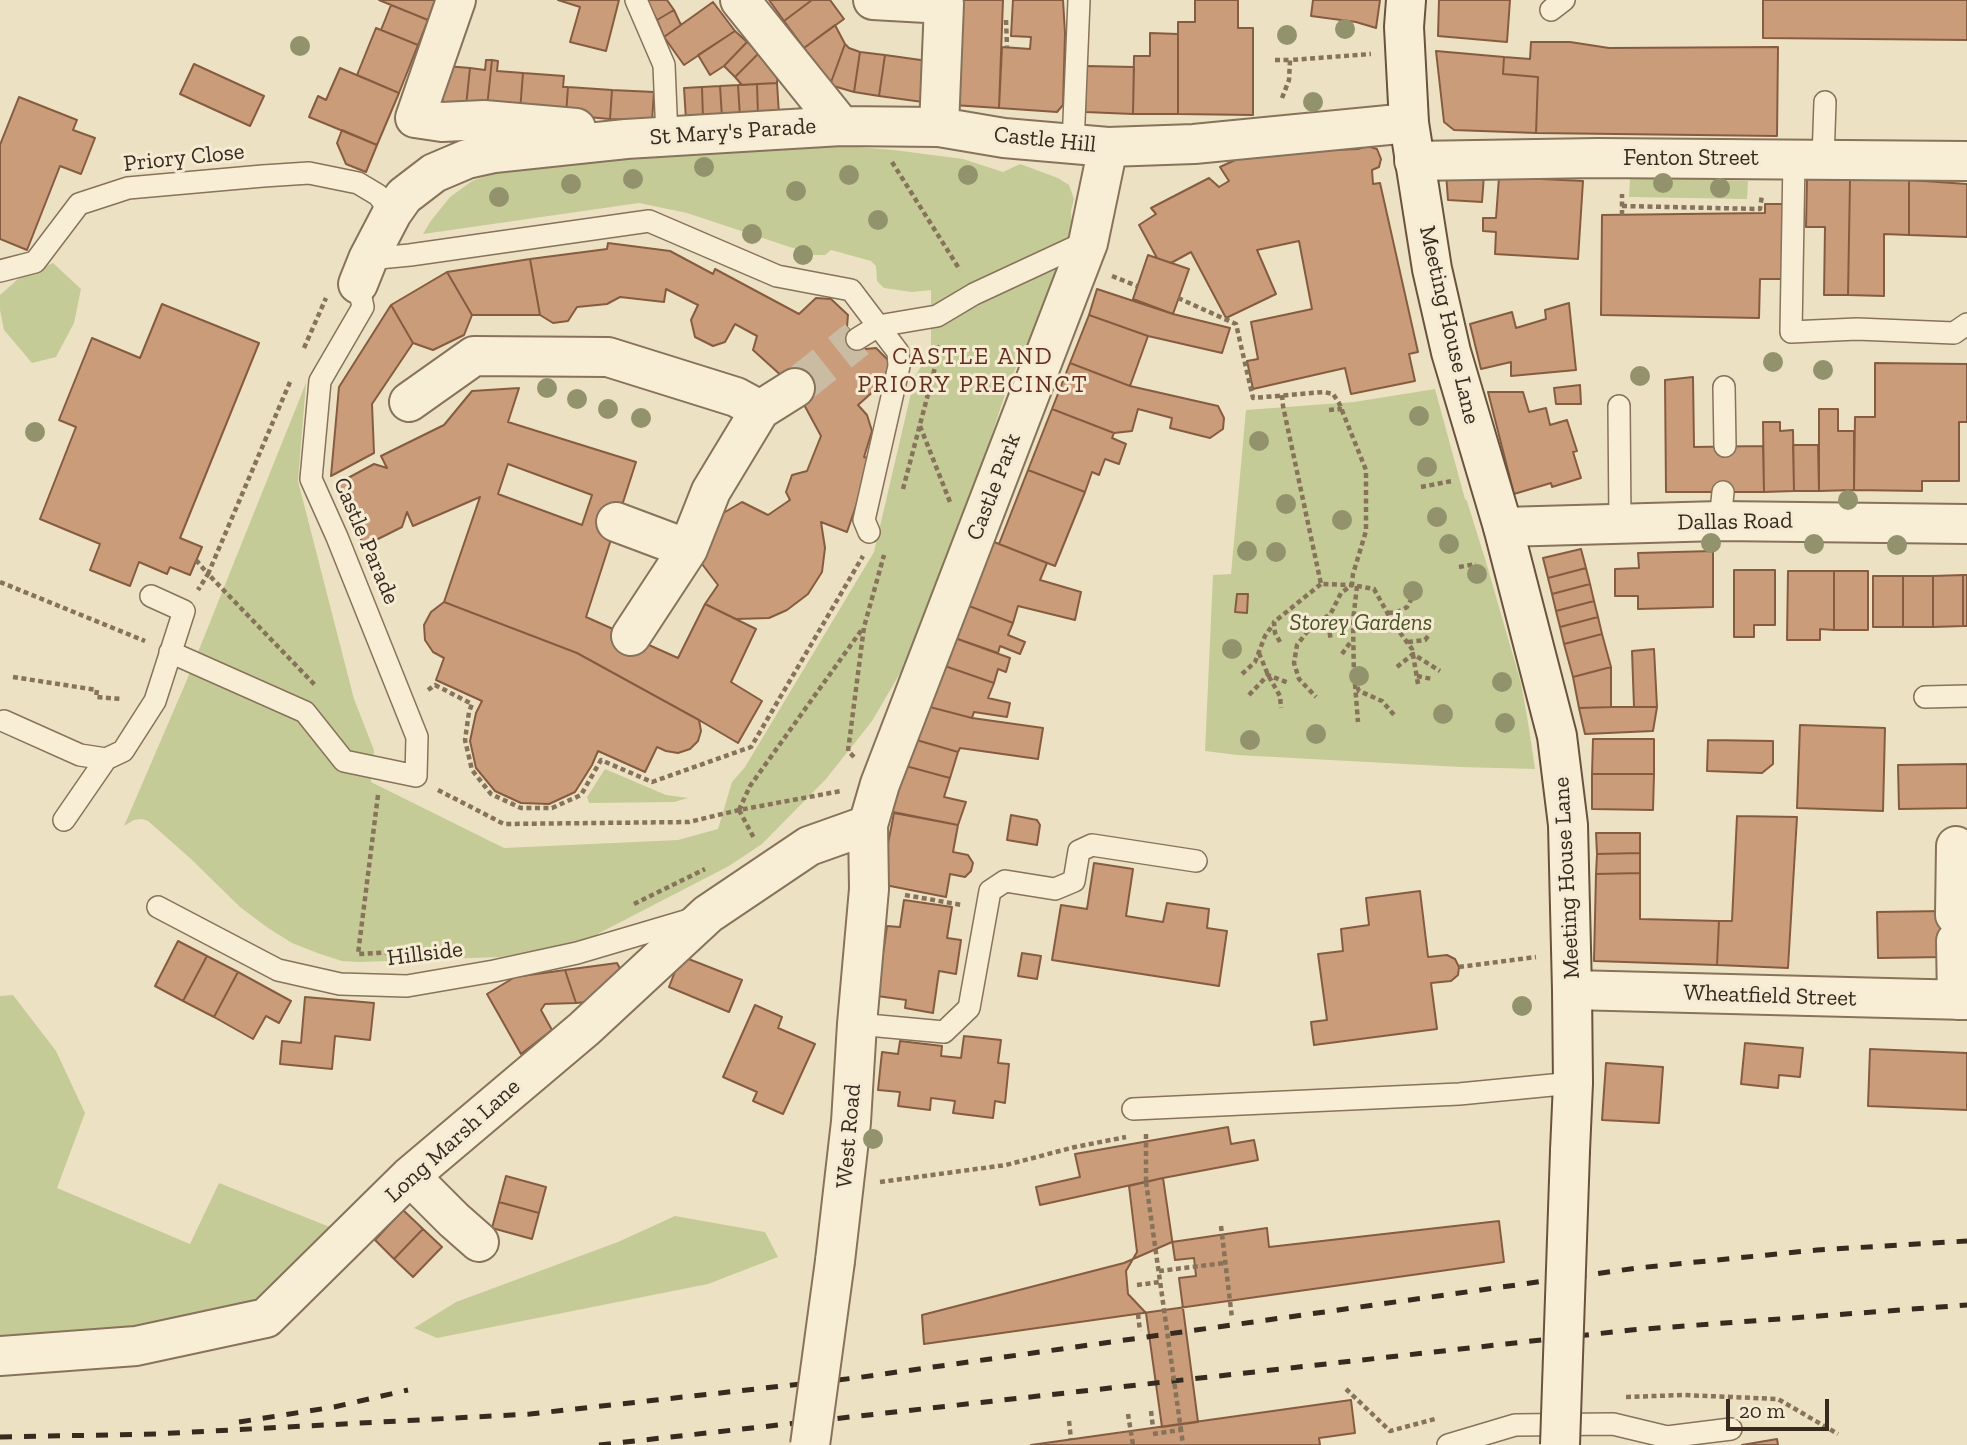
<!DOCTYPE html>
<html>
<head>
<meta charset="utf-8">
<style>
	body { margin:0 }
	#map { position:relative; width:1967px; height:1445px; overflow:hidden; background:#ede1c3; font-family:"Zilla Slab",serif }
	canvas { display:block }
	.scale { position:absolute; left:1726px; top:1399px; width:103px; height:32px; box-sizing:border-box; border:4px solid #372a1e; border-top:0; padding-left:9px; font-size:21px; line-height:24px; white-space:nowrap; color:#372a1e; -webkit-text-stroke:5px #f5ebd3; paint-order:stroke }
</style>
</head>
<body>
<div id="map">
<canvas width="1967" height="1445"></canvas>
<div class="scale">20 m</div>
</div>
<script>
const g = document.querySelector('canvas').getContext('2d');
g.lineJoin = 'round';
function fillPath(path, color) { g.fillStyle = color; g.fill(path, 'evenodd'); }
const toPath = rows => new Path2D(rows.map(r => 'M' + r).join(''));
function trace(path, color, width, dash) { g.strokeStyle = color; g.lineWidth = width; g.lineCap = dash ? 'butt' : 'round'; g.setLineDash(dash || []); g.stroke(path); }
function write(font, color, halo, rows, align = 'center') {
  g.font = font + ' "Zilla Slab",serif'; g.lineWidth = 6; g.setLineDash([]); g.textBaseline = 'middle'; g.strokeStyle = halo; g.fillStyle = color; for (const [text, x, y, turn = 0] of rows) {
    g.save(); g.translate(x, y); g.rotate((+turn || 0) * Math.PI / 180); g.textAlign = isNaN(turn) ? turn : align; if (halo) g.strokeText(text, 0, 0); g.fillText(text, 0, 0); g.restore();
  }
}
const green = toPath([
	[823,144,894,150,963,159,1003,172,1020,164,1058,178,1069,185,1074,199,1071,211,1073,248,1008,385,961,529,902,670,872,721,826,779,762,844,729,866,582,942,500,957,358,962,342,961,320,954,292,943,268,928,240,907,191,859,148,821,142,819,134,820,124,826,186,682,306,383,298,481,354,699,374,750,371,782,504,848,678,840,718,829,732,782,745,767,874,552,915,376,922,365,931,364,931,290,912,292,884,288,877,281,876,266,871,261,831,250,825,255,814,255,687,213,639,203,423,234,430,222,450,197,472,181,495,173,573,162],
	[1630,178,1748,181,1747,199,1629,197],
	[53,263,81,289,74,323,56,357,32,363,4,330,0,310,0,295,18,279],
	[1435,389,1465,499,1467,501,1486,562,1521,683,1529,728,1535,769,1460,767,1237,755,1205,751,1213,575,1231,574,1246,410,1354,402],
	[605,769,666,795,688,798,674,802,589,803,587,797],
	[13,995,56,1051,85,1113,57,1188,190,1244,219,1183,335,1229,275,1297,132,1331,0,1337,0,996],
	[675,1216,765,1232,778,1257,708,1284,437,1338,414,1328,456,1302,618,1242]
]);
const building = toPath([
	[379,0,435,0,428,20,379,0],
	[558,0,619,0,606,51,570,42,580,7,558,0],
	[646,0,667,0,674,10,657,20,646,0],
	[769,0,812,0,784,21,769,0],
	[812,0,830,0,844,19,804,48,784,21,812,0],
	[959,0,1003,0,999,108,953,105,959,0],
	[1013,0,1063,0,1065,33,1063,105,1057,112,999,108,1002,47,1030,49,1031,37,1011,36,1013,0],
	[1195,0,1238,0,1238,28,1253,28,1253,115,1178,114,1178,22,1195,22,1195,0],
	[1313,0,1380,0,1376,28,1356,22,1311,16,1313,0],
	[1439,0,1510,0,1507,42,1438,36,1439,0],
	[1763,0,1967,0,1967,40,1763,38,1763,0],
	[713,2,735,31,684,65,664,37,713,2],
	[391,5,428,20,418,45,381,30,391,5],
	[674,10,681,25,664,37,657,20,674,10],
	[835,25,845,44,830,85,804,48,835,25],
	[376,28,418,45,399,93,357,75,376,28],
	[735,31,747,42,724,66,710,75,698,55,735,31],
	[1150,33,1178,34,1178,114,1133,114,1134,56,1150,56,1150,33],
	[747,42,760,52,735,77,724,66,747,42],
	[1531,42,1570,42,1609,48,1778,47,1777,136,1536,133,1538,77,1503,74,1504,57,1530,59,1531,42],
	[845,44,849,48,860,52,854,92,830,85,845,44],
	[1436,51,1504,57,1503,74,1538,77,1536,133,1454,130,1444,122,1436,51],
	[760,52,778,69,777,83,742,85,735,77,760,52],
	[860,52,885,55,879,96,854,92,860,52],
	[885,55,935,62,930,103,879,96,885,55],
	[486,60,492,60,487,107,466,106,470,68,485,70,486,60],
	[492,60,498,61,497,71,523,73,520,111,487,107,492,60],
	[194,64,264,96,250,126,180,94,194,64],
	[446,66,470,68,466,106,442,103,446,66],
	[1086,66,1134,67,1133,114,1085,112,1086,66],
	[340,68,399,93,377,145,309,117,318,96,326,100,340,68],
	[523,73,564,76,563,87,568,87,566,115,520,111,523,73],
	[777,83,779,114,758,116,757,84,777,83],
	[757,84,758,116,740,117,738,85,757,84],
	[738,85,740,117,722,118,720,86,738,85],
	[720,86,722,118,703,119,702,87,720,86],
	[568,87,612,90,610,119,566,115,568,87],
	[702,87,703,119,686,120,684,88,702,87],
	[612,90,654,92,652,121,610,119,612,90],
	[19,97,77,120,73,130,95,138,81,174,60,166,27,250,0,239,0,145,19,97],
	[342,130,377,145,366,172,346,164,337,143,342,130],
	[1367,146,1377,149,1381,159,1379,167,1372,170,1373,184,1380,183,1418,352,1409,354,1415,381,1351,394,1345,368,1253,389,1247,361,1258,359,1251,322,1312,309,1299,241,1257,250,1276,294,1226,318,1191,252,1171,263,1157,258,1139,225,1156,214,1151,208,1209,178,1219,187,1229,181,1220,167,1244,156,1260,153,1358,149,1367,146],
	[1446,173,1484,175,1482,202,1448,200,1446,173],
	[1499,177,1583,181,1578,259,1495,254,1496,232,1483,231,1483,218,1496,218,1499,177],
	[1807,179,1850,180,1848,295,1824,295,1825,227,1806,227,1807,179],
	[1850,180,1909,180,1909,235,1884,234,1884,296,1848,295,1850,180],
	[1909,180,1967,184,1967,237,1909,235,1909,180],
	[1765,204,1786,204,1784,279,1760,279,1759,318,1601,315,1602,215,1765,213,1765,204],
	[608,243,670,251,713,274,715,269,799,314,816,298,831,299,848,315,847,327,865,349,876,348,890,362,885,381,858,405,867,415,872,431,864,457,872,459,847,532,821,522,825,548,822,572,808,594,787,610,769,618,736,619,705,604,718,585,702,564,707,541,720,515,742,502,768,515,790,500,786,492,792,475,807,471,821,436,795,388,753,350,757,336,735,324,725,342,713,346,695,337,691,320,698,305,666,289,664,302,620,297,607,304,577,307,568,321,553,323,540,315,530,259,607,249,608,243],
	[1148,255,1189,269,1173,314,1133,299,1148,255],
	[530,259,540,315,472,315,447,272,530,259],
	[447,272,472,315,464,335,433,350,413,343,391,305,447,272],
	[1097,289,1173,314,1230,328,1222,353,1148,336,1089,315,1097,289],
	[1569,303,1576,370,1511,376,1511,362,1481,369,1470,324,1512,312,1516,328,1546,319,1545,310,1569,303],
	[162,304,259,343,180,538,202,547,190,575,170,567,167,574,139,562,130,586,90,570,100,544,40,519,76,427,59,420,92,338,140,358,162,304],
	[391,305,413,343,372,404,374,453,331,476,339,387,391,305],
	[1089,315,1148,336,1130,386,1070,363,1089,315],
	[1070,363,1130,386,1218,406,1224,418,1223,429,1210,438,1170,428,1172,418,1138,409,1132,431,1114,433,1052,409,1070,363],
	[1875,363,1967,364,1967,422,1959,422,1959,481,1922,481,1922,491,1854,490,1855,417,1875,417,1875,363],
	[1693,377,1694,447,1763,446,1764,492,1666,492,1665,380,1693,377],
	[1580,385,1581,404,1556,404,1554,388,1580,385],
	[519,388,508,422,636,462,586,617,678,658,705,604,756,629,731,682,762,701,738,743,699,720,577,653,444,602,480,497,413,526,407,512,402,527,364,546,335,485,374,464,387,468,381,456,444,425,472,391,519,388],
	[508,464,592,495,582,525,498,494,508,464],
	[1488,392,1523,392,1529,412,1546,408,1550,425,1567,420,1577,451,1573,452,1581,478,1552,487,1551,483,1514,494,1488,392],
	[1052,409,1114,433,1112,438,1126,444,1119,464,1105,459,1099,475,1092,472,1085,492,1028,470,1052,409],
	[1819,409,1838,409,1838,431,1854,431,1854,490,1819,491,1819,409],
	[1763,422,1780,422,1780,431,1793,430,1794,491,1764,492,1763,422],
	[1793,445,1818,445,1819,491,1794,491,1793,445],
	[1028,470,1085,492,1055,566,999,544,1028,470],
	[989,540,1047,563,1040,580,1081,592,1075,620,1018,606,1013,623,964,604,989,540],
	[1581,549,1586,568,1548,578,1543,558,1581,549],
	[1713,551,1713,607,1638,609,1638,596,1615,596,1615,569,1639,568,1638,553,1713,551],
	[1586,568,1590,584,1552,594,1548,578,1586,568],
	[1734,570,1775,570,1775,625,1754,625,1754,637,1734,637,1734,570],
	[1788,571,1834,571,1834,630,1820,629,1820,640,1787,640,1788,571],
	[1834,571,1868,571,1868,630,1834,630,1834,571],
	[1963,575,1967,575,1967,626,1963,626,1963,575],
	[1963,575,1963,626,1933,627,1933,576,1963,575],
	[1873,576,1903,576,1903,627,1873,627,1873,576],
	[1903,576,1933,576,1933,627,1903,627,1903,576],
	[1590,584,1594,601,1556,611,1552,594,1590,584],
	[1237,594,1248,594,1247,613,1235,612,1237,594],
	[1594,601,1598,617,1560,627,1556,611,1594,601],
	[444,602,577,653,699,720,701,731,698,741,690,749,678,753,666,751,657,747,645,772,598,751,592,765,575,792,549,804,521,803,495,791,476,768,470,741,476,713,482,701,436,680,444,658,433,652,425,640,424,625,431,612,444,602],
	[964,604,1013,623,1008,635,1025,642,1020,654,1000,646,998,653,952,637,964,604],
	[1598,617,1602,634,1564,644,1560,627,1598,617],
	[1602,634,1611,667,1573,677,1564,644,1602,634],
	[952,637,1010,658,1006,672,998,669,994,683,942,665,952,637],
	[1654,649,1657,707,1634,707,1632,651,1654,649],
	[942,665,994,683,988,698,1010,703,1007,717,974,712,972,718,926,706,942,665],
	[1611,667,1611,707,1579,708,1573,677,1611,667],
	[926,706,972,718,1043,728,1038,759,960,748,958,752,913,739,926,706],
	[1611,707,1657,707,1653,731,1585,734,1579,708,1611,707],
	[1800,725,1885,728,1883,811,1797,808,1800,725],
	[913,739,958,752,950,778,902,765,913,739],
	[1593,739,1654,739,1654,774,1592,774,1593,739],
	[1708,740,1773,741,1773,764,1762,773,1707,771,1708,740],
	[1967,764,1967,808,1899,809,1898,765,1967,764],
	[902,765,950,778,944,797,966,802,958,825,888,811,902,765],
	[1592,774,1654,774,1653,810,1592,809,1592,774],
	[894,813,958,825,953,852,968,855,973,863,971,871,965,877,950,874,946,897,880,884,894,813],
	[1011,815,1037,820,1040,825,1037,845,1007,840,1011,815],
	[1737,816,1797,817,1788,968,1717,965,1719,921,1732,921,1737,816],
	[1596,833,1640,833,1640,853,1597,854,1596,833],
	[1640,853,1640,873,1596,874,1597,854,1640,853],
	[1094,863,1133,869,1126,916,1163,922,1167,903,1209,909,1207,928,1227,931,1219,986,1052,960,1061,905,1087,909,1094,863],
	[1640,873,1640,919,1719,921,1717,965,1594,961,1596,874,1640,873],
	[1420,891,1428,957,1447,955,1455,959,1459,967,1458,975,1451,981,1431,983,1437,1029,1314,1045,1311,1022,1327,1020,1318,954,1343,951,1341,929,1369,925,1366,898,1420,891],
	[904,900,952,907,947,938,961,940,956,974,939,971,933,1013,905,1008,906,1000,877,996,887,926,900,927,904,900],
	[1944,911,1944,957,1878,958,1877,912,1944,911],
	[178,941,207,956,183,1001,155,986,178,941],
	[1022,953,1041,956,1037,979,1018,976,1022,953],
	[207,956,238,972,214,1017,183,1001,207,956],
	[681,956,742,980,729,1012,669,987,681,956],
	[617,963,623,974,588,1002,576,1003,565,970,617,963],
	[565,970,576,1003,545,1004,541,1010,552,1030,521,1054,487,994,515,977,565,970],
	[238,972,291,1001,279,1023,266,1016,253,1039,214,1017,238,972],
	[305,997,374,1003,370,1040,335,1036,332,1069,280,1064,282,1041,301,1043,305,997],
	[755,1005,782,1017,778,1028,815,1044,783,1114,753,1101,757,1092,723,1077,755,1005],
	[964,1036,1001,1040,998,1063,1009,1064,1005,1103,995,1101,993,1118,953,1113,955,1101,931,1098,930,1110,898,1106,900,1092,878,1090,882,1052,898,1054,900,1041,942,1046,941,1056,961,1058,964,1036],
	[1745,1043,1803,1048,1800,1077,1779,1075,1778,1088,1741,1084,1745,1043],
	[1870,1049,1967,1053,1967,1110,1868,1106,1870,1049],
	[1606,1063,1663,1067,1659,1123,1602,1120,1606,1063],
	[1228,1127,1231,1144,1254,1140,1258,1160,1163,1178,1040,1205,1036,1187,1080,1177,1075,1154,1228,1127],
	[506,1176,546,1187,539,1213,499,1202,506,1176],
	[1163,1178,1175,1260,1194,1258,1196,1276,1179,1278,1198,1422,1162,1427,1146,1313,1128,1294,1126,1271,1137,1252,1129,1186,1163,1178],
	[499,1202,539,1213,532,1239,492,1228,499,1202],
	[403,1210,423,1229,394,1259,375,1240,403,1210],
	[1499,1221,1504,1262,924,1344,922,1315,1124,1263,1172,1242,1267,1228,1269,1247,1499,1221],
	[423,1229,442,1247,413,1277,394,1259,423,1229],
	[1351,1400,1355,1433,1319,1438,1320,1445,1031,1445,1351,1400],
	[1777,1439,1778,1445,1742,1445,1777,1439]
]);
const streetTunnel = toPath([
	[795,388,857,339]
]);
const path = toPath([
	[1006,20,1007,47],
	[1275,60,1290,60],
	[1282,98,1289,80,1290,60,1371,54],
	[892,162,960,270],
	[1622,206,1760,209,1762,195],
	[1622,215,1622,194],
	[1112,276,1137,286],
	[1178,298,1236,324,1253,398,1324,392,1333,394,1339,403,1366,470,1366,531,1353,574,1352,585,1374,589,1393,623,1412,649,1418,684],
	[304,348,326,298],
	[290,382,208,574,315,685],
	[1282,395,1283,406,1321,584,1352,585,1341,593,1331,613,1307,632,1297,645,1294,663,1299,679,1316,697],
	[1329,410,1342,409],
	[920,426,950,502],
	[1421,487,1452,481],
	[903,489,937,360,937,345],
	[196,560,208,574,198,590],
	[1459,567,1476,564],
	[0,582,145,641],
	[1357,586,1353,621,1354,680,1359,691,1382,701,1395,716],
	[1388,613,1398,612,1407,607,1412,598],
	[1327,616,1331,641],
	[1280,642,1275,633,1274,622,1321,584],
	[1408,642,1425,640,1429,635],
	[1259,653,1268,675,1280,696,1281,708],
	[1342,654,1352,640],
	[1397,667,1413,654,1440,671],
	[1242,674,1255,662,1265,636,1274,623],
	[1417,676,1432,679],
	[13,677,97,690,96,697,122,699],
	[1355,684,1358,722],
	[428,690,435,685,472,704,469,712,465,740,472,770,491,794,521,808,552,808,581,795,601,760,652,782,751,747,863,556],
	[1249,695,1268,675,1289,683],
	[854,757,848,751,864,627,884,555],
	[438,790,504,824,689,822,739,810,841,791],
	[378,795,358,954,438,950],
	[739,810,755,840],
	[739,810,750,786,863,628],
	[905,895,962,905],
	[634,904,705,869],
	[1459,967,1536,957],
	[1146,1134,1146,1182],
	[880,1182,1006,1165,1075,1147,1126,1137],
	[1221,1226,1232,1318],
	[1159,1271,1225,1263],
	[1137,1285,1160,1282],
	[1138,1314,1140,1331],
	[1346,1389,1390,1431,1435,1419],
	[1626,1397,1684,1395,1778,1399,1838,1434],
	[1151,1411,1153,1428],
	[1128,1414,1133,1445],
	[1069,1421,1071,1439],
	[1153,1434,1181,1430,1183,1445]
]);
const lane = toPath([
	[636,0,664,65,667,137],
	[1551,10,1564,0],
	[1073,145,1079,0],
	[1794,159,1791,332,1857,329,1954,333,1967,324],
	[1823,159,1825,102],
	[368,259,410,255,649,221,777,276,851,290,898,352,899,366,864,520,869,532],
	[0,271,35,262,79,204,128,188,263,176,309,173,358,183,378,195,392,213],
	[857,339,878,326,937,316,974,294,1073,248,1088,243],
	[1724,387,1725,446],
	[1619,406,1620,524],
	[1720,521,1723,492],
	[170,652,305,712,344,761,416,776,417,737,337,537,311,479,320,381,363,307,358,284],
	[1925,697,1967,696],
	[4,721,80,755,106,759,123,751,155,701,184,611,151,596],
	[64,820,106,759],
	[158,907,278,970,340,984,407,986,494,971,577,953,692,919],
	[857,1024,944,1032,969,1008,990,891,1005,881,1055,889,1074,881,1079,851,1092,845,1196,861],
	[1133,1109,1459,1094,1573,1083],
	[1448,1445,1515,1425,1613,1424,1667,1437,1731,1429]
]);
const street = toPath([
	[456,0,415,118,442,122,484,120,576,128],
	[740,0,841,126],
	[873,0,944,4,939,127],
	[1414,161,1598,158,1967,161],
	[358,284,368,259,392,213,404,196,434,173,467,159,494,153,626,139,841,126,939,127,1004,138,1108,147,1194,144,1409,123],
	[409,402,474,356,608,357,736,397,760,410],
	[616,522,688,549],
	[1503,527,1720,521,1967,524],
	[631,636,688,549,711,491,760,410,795,388],
	[1955,915,1956,846],
	[1956,941,1957,1000],
	[1572,990,1967,1000],
	[410,1176,454,1220,479,1242],
	[835,1261,851,1122,857,1024,869,889,868,825,880,784,1088,243,1108,147],
	[0,1356,136,1346,266,1318,410,1176,584,1029,708,914,809,846,868,825]
]);
const secondary = toPath([
	[1406,0,1404,27,1409,123,1432,269,1451,352,1503,527,1557,736,1568,825,1572,990,1573,1083,1570,1151]
]);
const rail = toPath([
	[239,1422,334,1407,408,1390],
	[0,1437,156,1434,530,1414,855,1378,1637,1268,1817,1250,1967,1241],
	[599,1445,1631,1330,1967,1305]
]);
const pathBridge = toPath([
	[1146,1182,1181,1430]
]);
const streetBridge = toPath([
	[810,1445,835,1261]
]);
const secondaryBridge = toPath([
	[1560,1445,1570,1151]
]);
const trees = [
	[1345,29],
	[1287,35],
	[300,46],
	[1313,102],
	[704,167],
	[849,175],
	[968,175],
	[633,179],
	[1663,183],
	[571,184],
	[1720,188],
	[796,191],
	[499,197],
	[878,220],
	[752,234],
	[803,255],
	[1773,362],
	[1823,370],
	[1640,376],
	[547,388],
	[577,399],
	[608,409],
	[1419,416],
	[641,418],
	[35,432],
	[1259,441],
	[1427,467],
	[1848,500],
	[1286,504],
	[1437,517],
	[1342,520],
	[1711,543],
	[1449,544],
	[1814,544],
	[1897,545],
	[1247,551],
	[1276,552],
	[1477,574],
	[1413,591],
	[1232,649],
	[1359,676],
	[1502,682],
	[1443,714],
	[1505,723],
	[1316,734],
	[1250,740],
	[1522,1006],
	[873,1139]
];
const streetNames = [
	["St Mary's Parade",733,132,-4],
	["Castle Hill",1045,140,6],
	["Priory Close",184,158,-6],
	["Fenton Street",1691,158],
	["Meeting House Lane",1449,325,77],
	["Castle Park",994,487,-69],
	["Dallas Road",1735,522,-1],
	["Castle Parade",366,541,67],
	["Meeting House Lane",1567,878,-93],
	["Hillside",425,954,-7],
	["Wheatfield Street",1770,996,2],
	["West Road",849,1136,-85],
	["Long Marsh Lane",453,1141,-42]
];
const parkNames = [
	["Storey Gardens",1361,623]
];
const neighbourhoodNames = [
	["CASTLE AND",973,357],
	["PRIORY PRECINCT",973,385]
];
fillPath(green, '#c5cb97');
fillPath(building, '#cb9c7a');
trace(building, '#865c41', 2);
trace(streetTunnel, '#c9bca2', 38, [38, 19]);
trace(lane, '#87725a', 24);
trace(street, '#87725a', 42);
trace(secondary, '#69533d', 42);
trace(path, '#87725a', 4.5, [5, 3.5]);
trace(lane, '#f8eed6', 21);
trace(street, '#f8eed6', 38);
trace(secondary, '#f8eed6', 38);
trace(rail, '#372a1e', 5, [12, 12]);
trace(streetBridge, '#87725a', 42, []);
trace(secondaryBridge, '#69533d', 42, []);
trace(pathBridge, '#87725a', 4.5, [5, 3.5]);
trace(streetBridge, '#f8eed6', 38);
trace(secondaryBridge, '#f8eed6', 38);
g.fillStyle = '#92936c';
for (const [x, y] of trees) { g.beginPath(); g.arc(x, y, 10, 0, 2 * Math.PI); g.fill(); }
write('23px', '#372a1e', '#f5ebd3', streetNames);
write('italic 23px', '#485325', '#f5ebd3', parkNames);
g.letterSpacing = '2px';
write('24px', '#632d1e', '#f5ebd3', neighbourhoodNames);
g.letterSpacing = '0px';
</script>
</body>
</html>
